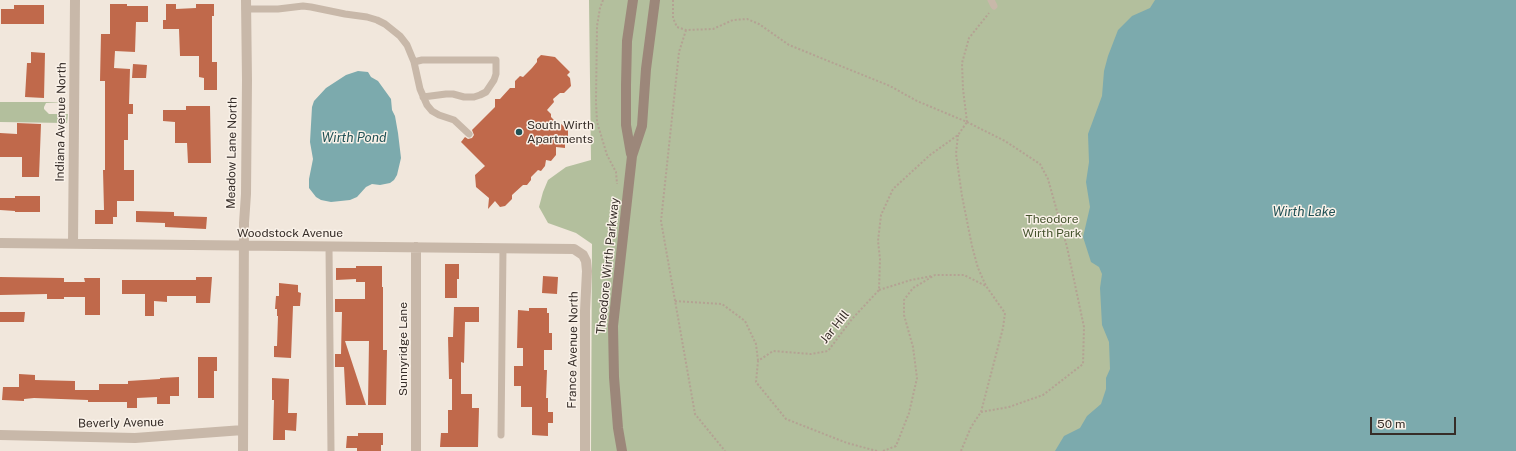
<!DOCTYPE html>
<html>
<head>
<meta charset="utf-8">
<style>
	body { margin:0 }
	#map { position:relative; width:1516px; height:451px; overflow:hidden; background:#f1e7dc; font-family:"Public Sans",sans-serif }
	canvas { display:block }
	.scale { position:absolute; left:1370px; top:417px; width:86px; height:18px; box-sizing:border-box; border:2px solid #362d28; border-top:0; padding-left:5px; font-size:12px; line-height:14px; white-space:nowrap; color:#362d28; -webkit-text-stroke:3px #f9f1e8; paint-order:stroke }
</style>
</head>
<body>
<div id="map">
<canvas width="1516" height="451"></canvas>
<div class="scale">50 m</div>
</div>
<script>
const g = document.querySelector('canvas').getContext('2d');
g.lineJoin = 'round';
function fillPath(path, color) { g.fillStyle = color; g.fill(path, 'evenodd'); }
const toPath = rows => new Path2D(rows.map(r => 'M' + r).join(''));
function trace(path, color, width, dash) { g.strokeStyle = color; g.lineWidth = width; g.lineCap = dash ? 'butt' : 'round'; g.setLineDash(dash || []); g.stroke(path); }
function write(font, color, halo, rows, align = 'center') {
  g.font = font + ' "Public Sans",sans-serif'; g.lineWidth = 3; g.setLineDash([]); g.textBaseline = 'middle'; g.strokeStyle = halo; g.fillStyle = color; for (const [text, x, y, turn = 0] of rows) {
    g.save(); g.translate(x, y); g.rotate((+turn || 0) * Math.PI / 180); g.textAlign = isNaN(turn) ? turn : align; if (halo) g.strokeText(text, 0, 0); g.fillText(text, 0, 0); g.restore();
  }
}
const green = toPath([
	[589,0,1516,0,1516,451,591,451,592,244,576,233,548,223,539,207,543,192,548,180,566,167,591,160],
	[0,102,66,102,46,103,44,107,44,109,49,114,68,114,67,123,0,122]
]);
const water = toPath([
	[1155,0,1516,0,1516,451,1055,451,1064,436,1080,428,1087,416,1101,404,1106,389,1106,378,1110,369,1109,342,1102,325,1100,288,1102,274,1099,267,1091,262,1083,237,1090,207,1086,182,1089,162,1088,134,1102,96,1104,71,1108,56,1118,30,1132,16,1150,8],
	[358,71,368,72,371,77,378,81,391,99,392,110,395,116,398,133,401,158,397,175,394,180,390,183,380,185,372,184,366,187,357,197,350,200,331,202,321,200,316,197,309,188,309,179,313,159,310,142,312,107,314,101,326,88,346,75]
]);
const building = toPath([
	[110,4,127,4,127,6,148,6,148,22,136,22,135,52,115,51,114,68,130,69,129,104,133,104,133,114,128,114,128,140,124,140,124,170,134,170,134,201,117,201,117,217,113,217,113,224,95,224,95,210,104,210,103,170,105,170,105,81,100,81,101,34,110,34],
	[166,4,176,4,176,9,196,8,196,4,214,4,214,16,212,16,212,62,217,62,217,90,204,90,204,78,199,77,199,56,180,56,179,29,163,29,163,20,166,20],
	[14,5,44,5,44,24,1,24,1,9,14,9],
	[31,52,45,53,44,98,25,97,27,63,31,63],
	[541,55,555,57,570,72,567,75,570,78,571,86,564,93,560,93,553,99,554,102,547,110,551,114,551,117,558,124,561,124,568,130,568,137,565,140,565,148,556,147,556,155,551,161,546,160,545,166,541,171,538,170,531,177,531,180,527,185,523,185,512,195,512,199,505,206,500,207,495,201,488,209,489,198,476,187,475,175,485,166,461,142,465,137,468,139,472,138,474,135,472,130,495,107,495,99,500,99,510,88,515,88,515,81,520,76,523,77,532,68,537,62,537,59],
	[133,64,147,65,146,78,132,78],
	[186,106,210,106,211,163,188,163,187,143,175,143,175,122,163,121,163,110,186,110],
	[17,123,41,124,39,177,22,177,22,157,0,157,0,133,17,134],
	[15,196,40,196,40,212,15,212,15,211,0,210,0,198,15,198],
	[136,211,174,212,174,216,207,217,206,229,165,227,165,223,136,222],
	[445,264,459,264,459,279,457,279,457,298,445,298],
	[356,266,382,266,382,287,383,287,383,350,387,350,386,405,368,405,369,341,345,341,366,405,346,405,344,367,335,367,335,354,341,354,342,312,335,312,335,299,365,299,365,282,356,282,356,279,336,280,336,268,356,268],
	[543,276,558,277,557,294,542,293],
	[0,277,64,278,64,282,85,282,84,278,100,278,100,315,85,315,85,297,64,297,64,299,47,299,47,294,0,295],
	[196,277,212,277,210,303,196,303,196,296,167,296,167,302,154,301,154,316,145,316,145,294,122,294,122,280,196,280],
	[279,283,298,285,298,292,301,293,300,306,293,306,291,358,274,357,274,346,277,346,278,316,277,316,277,309,275,309,276,296,279,296],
	[454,307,479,307,479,322,465,322,464,363,461,362,461,394,472,394,472,408,479,408,478,447,440,447,441,433,448,433,448,410,452,410,452,379,449,379,448,337,453,337],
	[529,308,547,308,547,313,549,313,549,333,552,333,552,350,544,350,544,370,547,370,546,398,548,398,548,412,553,412,553,423,548,423,548,436,532,435,532,407,521,407,521,386,514,386,514,366,523,366,523,348,517,348,518,310,529,311],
	[0,312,25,312,24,322,0,322],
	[198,357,217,357,217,371,214,371,214,398,198,398],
	[19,374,35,375,35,380,75,381,75,390,99,390,99,384,128,384,128,381,160,379,160,378,179,377,179,396,170,396,170,404,157,404,157,397,137,398,137,408,127,408,127,402,88,402,88,400,34,398,24,399,24,401,2,400,3,387,19,387],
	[272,378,289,379,288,413,297,413,296,431,285,430,285,440,273,440,274,400,272,400],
	[358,433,383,433,383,445,381,445,381,451,357,451,357,448,346,448,347,436,358,436]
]);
const path = toPath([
	[603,0,600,8,597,26,596,102,597,122,607,155,616,172,617,184],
	[673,0,673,18,677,27,686,30,713,29,733,20,747,19,759,24,789,45,890,86,917,101,967,122,1005,141,1040,164,1048,179,1067,247,1084,327,1083,364,1043,395,1009,407,981,412],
	[686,30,679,52,661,221,695,414,725,451],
	[967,122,963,89,962,63,969,38,989,13],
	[958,135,956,154,962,196,972,246,978,268,986,286],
	[879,290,911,280,932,276],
	[675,301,722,304,745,321,756,344,758,361],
	[877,451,847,443,786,419,756,382,758,361,773,351,811,354,828,351,852,319,879,290,880,259,878,241,881,215,893,189,930,155,958,135,967,122],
	[883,451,896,446,909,413,917,378,913,347,904,315,904,300,913,288,935,275,964,275,986,286,1005,313,1003,328,981,412,971,427,961,451]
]);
const lane = toPath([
	[991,0,994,6],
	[245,9,278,9,303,6,311,7,345,14,367,17,377,20,385,24,400,36,407,45,414,62,420,89,427,105,432,111,439,115,454,120,469,134],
	[414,62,422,60,496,60,496,74,494,80,486,92,480,95,474,97,464,97,453,94,446,94,423,97],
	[329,247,331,451],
	[501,435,503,248]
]);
const street = toPath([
	[0,243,574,249,583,255,586,261,587,271,585,311,585,451],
	[73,244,75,0],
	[416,247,416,451],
	[0,435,135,438,243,430],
	[243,451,244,223,246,194,247,80,246,0]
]);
const secondary = toPath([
	[631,154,626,125,626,85,627,41,633,0],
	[622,451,618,428,614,377,613,326,632,156,642,126,646,69,655,0]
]);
const markers = [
	[519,132,4,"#205155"]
];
const streetNames = [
	["Indiana Avenue North",61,122,-89],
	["Meadow Lane North",232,153,-89],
	["Woodstock Avenue",290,233],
	["Theodore Wirth Parkway",608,266,-84],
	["Jar Hill",835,327,-51],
	["Sunnyridge Lane",403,349,-90],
	["France Avenue North",573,350,-89],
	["Beverly Avenue",121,423,-1]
];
const poiNames = [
	["South Wirth",527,125],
	["Apartments",527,139]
];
const parkNames = [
	["Theodore",1052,219],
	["Wirth Park",1052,233]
];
const waterNames = [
	["Wirth Pond",354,138],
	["Wirth Lake",1304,212]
];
fillPath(green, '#b3bf9d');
fillPath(water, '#7caaad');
fillPath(building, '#c0694b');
trace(path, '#b4a293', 2, [2, 2]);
trace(lane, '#c8b8a9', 7);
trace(street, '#c8b8a9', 10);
trace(secondary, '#9c877a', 10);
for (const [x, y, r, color] of markers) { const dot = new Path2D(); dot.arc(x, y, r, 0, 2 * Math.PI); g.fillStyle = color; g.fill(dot); trace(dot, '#f9f1e8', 1.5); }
write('12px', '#362d28', '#f9f1e8', streetNames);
write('12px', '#362d28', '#f9f1e8', poiNames, 'left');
write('12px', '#45532d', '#f9f1e8', parkNames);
write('italic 13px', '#205155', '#f9f1e8', waterNames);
</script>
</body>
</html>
